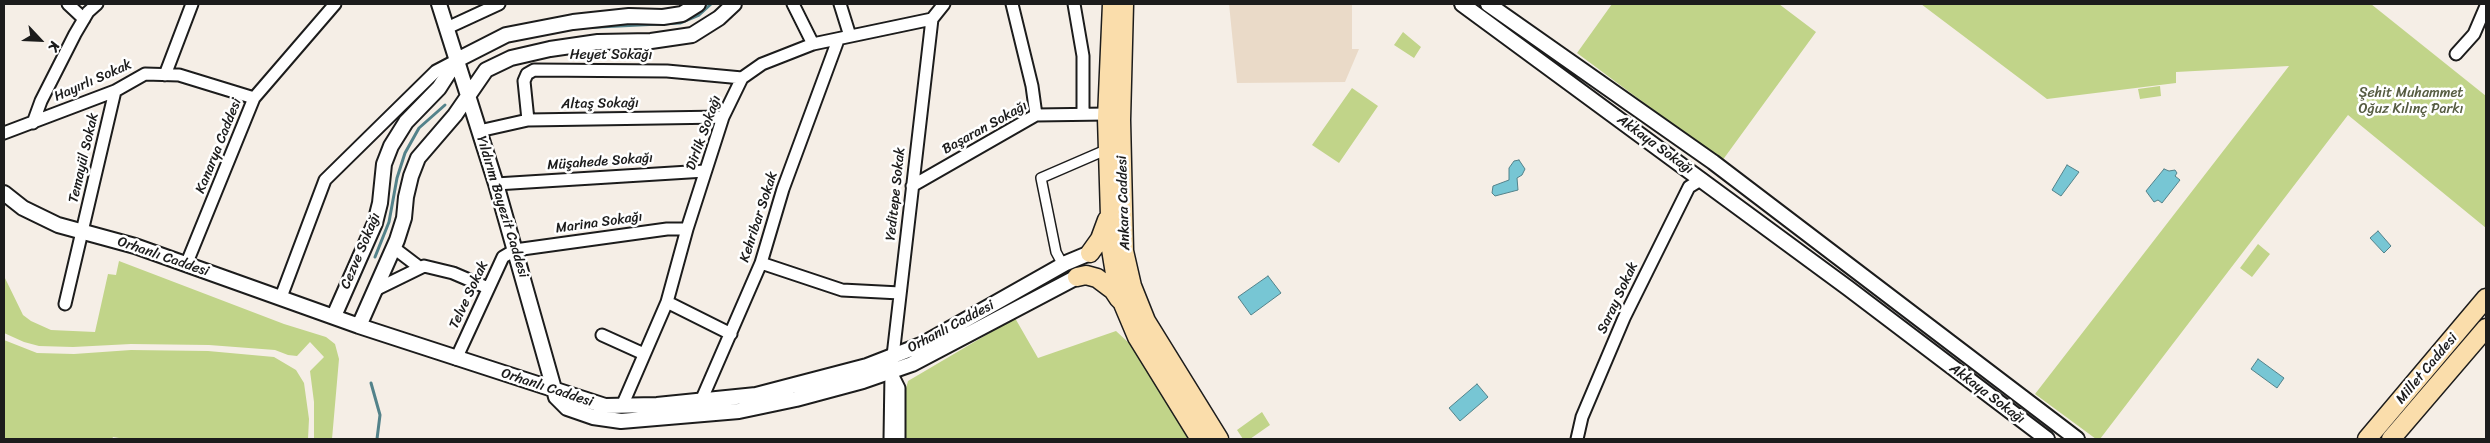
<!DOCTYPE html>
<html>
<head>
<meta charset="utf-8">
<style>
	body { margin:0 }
	#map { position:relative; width:2490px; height:443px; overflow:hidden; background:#f5eee6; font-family:Sriracha,sans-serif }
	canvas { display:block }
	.frame { position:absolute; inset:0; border:5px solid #1c1c1c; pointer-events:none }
	.north { position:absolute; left:15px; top:15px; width:50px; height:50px; -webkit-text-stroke:4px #fff; paint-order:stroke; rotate:115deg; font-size:14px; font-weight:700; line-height:20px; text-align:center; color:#1c1c1c }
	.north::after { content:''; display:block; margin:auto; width:18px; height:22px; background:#1c1c1c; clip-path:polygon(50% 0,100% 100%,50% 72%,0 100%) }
</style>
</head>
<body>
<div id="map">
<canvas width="2490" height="443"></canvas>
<div class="frame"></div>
<div class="north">K</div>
</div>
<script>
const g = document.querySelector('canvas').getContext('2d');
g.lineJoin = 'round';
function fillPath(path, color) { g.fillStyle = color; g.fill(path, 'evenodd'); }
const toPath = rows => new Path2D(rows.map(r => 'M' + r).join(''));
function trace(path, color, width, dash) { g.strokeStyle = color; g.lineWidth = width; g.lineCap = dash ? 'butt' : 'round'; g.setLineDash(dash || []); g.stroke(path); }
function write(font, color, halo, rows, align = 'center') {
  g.font = font + ' Sriracha,sans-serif'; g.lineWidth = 5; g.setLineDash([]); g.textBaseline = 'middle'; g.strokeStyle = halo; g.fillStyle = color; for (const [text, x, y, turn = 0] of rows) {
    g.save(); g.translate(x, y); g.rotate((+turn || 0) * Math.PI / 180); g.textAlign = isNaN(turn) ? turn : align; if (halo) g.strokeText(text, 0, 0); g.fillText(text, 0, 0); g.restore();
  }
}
const built = toPath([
	[1229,4,1352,4,1352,49,1359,49,1345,82,1237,83]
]);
const green = toPath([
	[1612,4,1779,4,1816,32,1722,161,1577,53],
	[1921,4,2371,4,2486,96,2486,228,2348,115,2100,439,2096,439,2035,394,2289,66,2176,72,2176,83,2047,99],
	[1403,32,1421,47,1414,58,1394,45],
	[2160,86,2161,96,2140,99,2138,89],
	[1352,88,1378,106,1339,163,1312,145],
	[2258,244,2270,254,2252,277,2240,268],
	[119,261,284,324,326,337,335,344,339,359,332,439,314,439,314,402,310,371,324,357,310,342,297,356,288,355,275,350,209,345,131,344,73,347,39,346,24,342,4,333,4,276,23,315,31,321,51,330,95,332,108,274,116,275],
	[1015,318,1038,358,1116,331,1143,356,1194,439,905,439,904,396,908,381],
	[4,340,37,353,74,354,131,350,208,351,274,357,296,370,304,383,309,419,308,439,125,439,113,437,112,439,4,439],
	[1262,412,1270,425,1250,439,1243,439,1237,430]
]);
const water = toPath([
	[1519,160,1525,169,1522,175,1517,178,1518,190,1495,196,1492,193,1493,186,1509,180,1509,168,1514,161,1519,160],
	[2067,165,2079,172,2061,196,2052,190,2067,165],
	[2164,169,2169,171,2175,170,2177,173,2175,176,2180,180,2162,203,2158,200,2154,202,2146,191,2164,169],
	[2378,231,2391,246,2384,253,2370,238,2378,231],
	[1268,276,1281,293,1251,315,1238,297,1268,276],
	[2258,359,2284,378,2277,388,2251,369,2258,359],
	[1477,384,1488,397,1460,421,1449,408,1477,384]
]);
const stream = toPath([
	[578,28,680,23,699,15,711,4],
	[375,257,389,222,397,178,405,153,419,128,445,105],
	[371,383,380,415,377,439]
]);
const pedestrian = toPath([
	[1063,265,1056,252,1041,178,1108,149]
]);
const minor = toPath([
	[68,4,84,19],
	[793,4,813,44],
	[840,4,850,36],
	[1012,4,1032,86,1036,115],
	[1074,4,1083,56,1083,114],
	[447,28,499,4],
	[2456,54,2474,34,2486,6],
	[165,75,192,4],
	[528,120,524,81,527,74,534,70,667,71,742,78],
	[33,123,41,101,75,34,88,12,97,4],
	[479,131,528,120,723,117],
	[4,133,115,91,145,74,179,75,254,98],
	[496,184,705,171],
	[912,186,1036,115,1107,114],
	[394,248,419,267],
	[761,263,842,290,900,293],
	[186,265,254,98,335,4],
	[375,290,424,266,453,273,488,288],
	[281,297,325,180,436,71,457,60],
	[667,302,731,334],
	[65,304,115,91],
	[602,335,644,354],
	[456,359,503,257,515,250,667,229,687,229],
	[892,374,899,388,899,439],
	[701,401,761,263,783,189,838,40],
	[622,406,667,302,687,229,723,117,742,78,762,64,813,44,932,19,944,4],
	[890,439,891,373,932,19],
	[1577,439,1582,417,1624,318,1689,187,1702,179]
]);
const tertiary = toPath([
	[439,4,496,184,554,389,556,397,567,408,593,417,621,421,739,411,796,399,863,381,912,364,1077,277],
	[1462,4,1848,288,2047,439],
	[1488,4,1713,162,2077,439],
	[4,193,23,208,58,225,135,246,359,326,605,406,657,405,756,395,867,366,921,345,1066,263,1090,253],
	[334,316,375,223,380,203,384,164,391,146,406,122,439,88,457,60,506,35,573,22,629,16,663,17,682,14,698,4],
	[359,326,397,240,404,218,406,197,411,176,418,158,455,115,486,70,511,58,550,49,598,42,651,41,692,35,719,18,734,4]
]);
const primary = toPath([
	[1112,4,1107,118,1111,249,1118,292,1137,337,1200,439],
	[1124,4,1121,120,1124,251,1132,286,1146,321,1219,439],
	[1090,253,1100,239,1107,220],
	[1077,277,1086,275,1097,278,1113,290,1119,299],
	[2367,439,2486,298],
	[2391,439,2486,328]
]);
const streetNames = [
	["Heyet Sokağı",611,55],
	["Hayırlı Sokak",93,81,-24],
	["Altaş Sokağı",600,104,-1],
	["Başaran Sokağı",985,128,-29],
	["Dirlik Sokağı",704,133,-70],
	["Akkaya Sokağı",1655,145,36],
	["Kanarya Caddesi",219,146,-68],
	["Temayül Sokak",84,158,-77],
	["Müşahede Sokağı",600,162,-4],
	["Yeditepe Sokak",896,194,-84],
	["Ankara Caddesi",1124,203,-92],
	["Yıldırım Bayezit Caddesi",502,207,73],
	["Kehribar Sokak",759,217,-72],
	["Marina Sokağı",599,223,-8],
	["Cezve Sokağı",361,251,-67],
	["Orhanlı Caddesi",163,257,19],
	["Telve Sokak",469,295,-65],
	["Saray Sokak",1618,298,-65],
	["Orhanlı Caddesi",951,327,-28],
	["Millet Caddesi",2427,369,-50],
	["Orhanlı Caddesi",547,388,18],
	["Akkaya Sokağı",1987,394,37]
];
const parkNames = [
	["Şehit Muhammet",2411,93],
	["Oğuz Kılınç Parkı",2411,109]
];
fillPath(built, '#eadac8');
fillPath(green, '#c1d489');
fillPath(water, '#77c6d4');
trace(water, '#53828a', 1);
trace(stream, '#53828a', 3);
trace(pedestrian, '#1c1c1c', 12);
trace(minor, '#1c1c1c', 15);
trace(tertiary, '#1c1c1c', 18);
trace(primary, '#1c1c1c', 21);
trace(pedestrian, '#fff', 9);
trace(minor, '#fff', 11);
trace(tertiary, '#fff', 14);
trace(primary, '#faddab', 18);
write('14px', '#1c1c1c', '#fff', streetNames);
write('14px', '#565c42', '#fff', parkNames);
</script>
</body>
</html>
